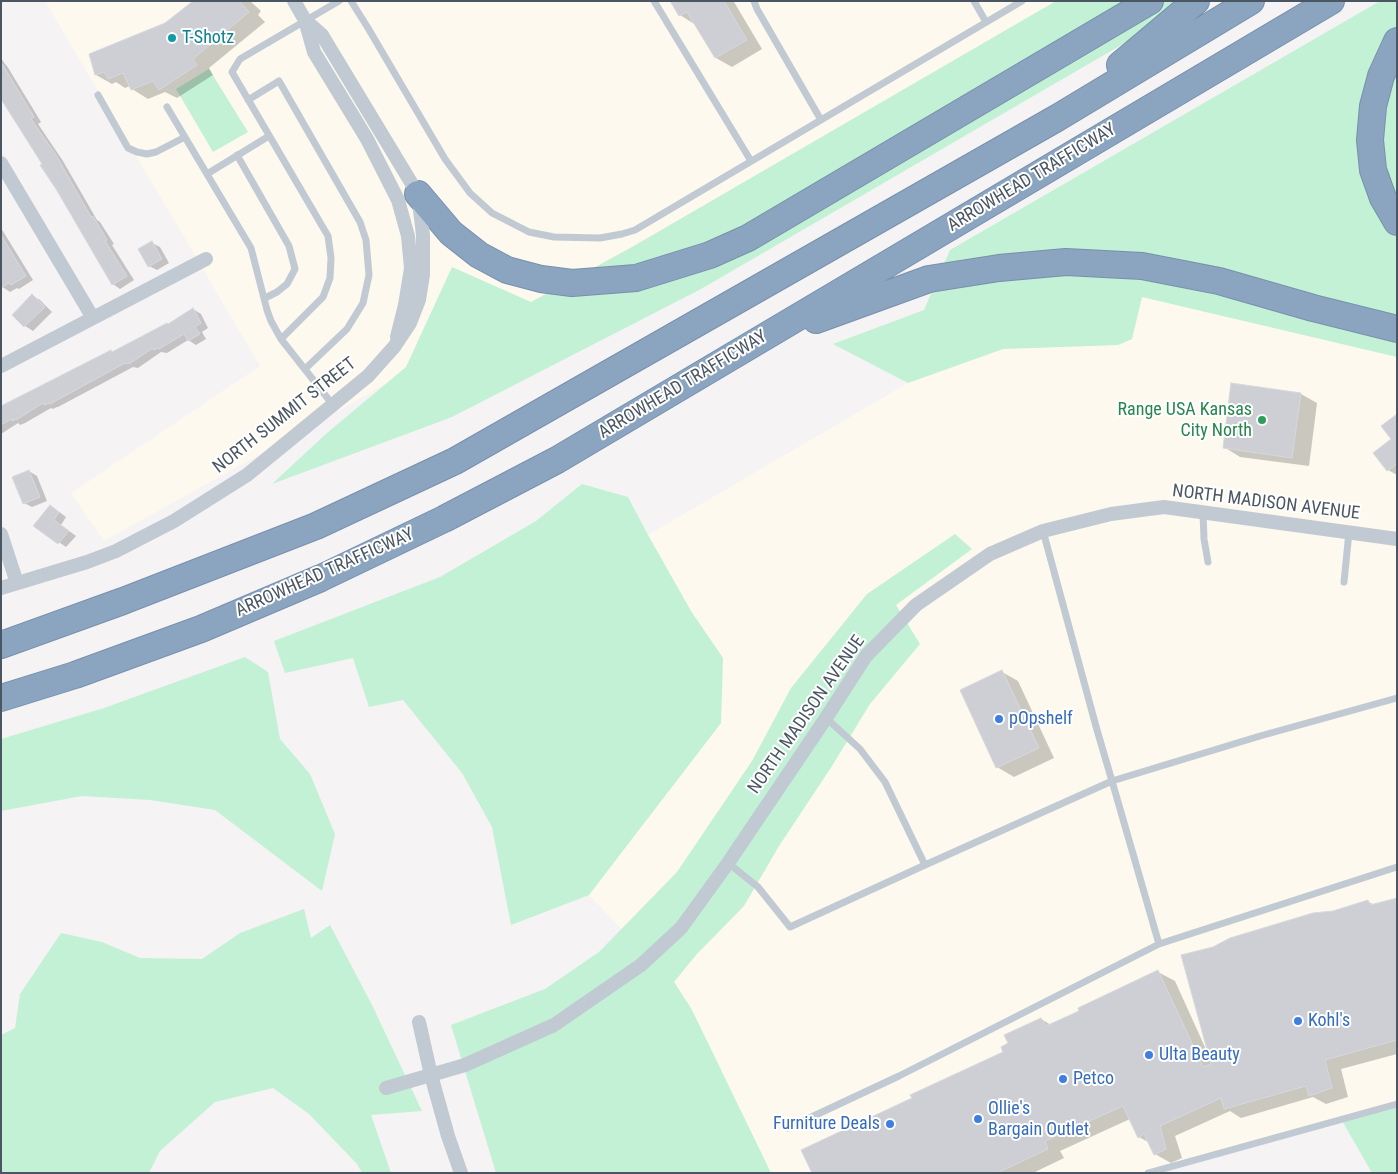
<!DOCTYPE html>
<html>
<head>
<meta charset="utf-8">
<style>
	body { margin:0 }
	#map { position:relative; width:1398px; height:1174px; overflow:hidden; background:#f5f3f3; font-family:"Roboto Condensed",sans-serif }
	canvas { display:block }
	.frame { position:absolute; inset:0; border:2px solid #4a5661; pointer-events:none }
</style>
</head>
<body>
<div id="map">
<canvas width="1398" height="1174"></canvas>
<div class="frame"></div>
</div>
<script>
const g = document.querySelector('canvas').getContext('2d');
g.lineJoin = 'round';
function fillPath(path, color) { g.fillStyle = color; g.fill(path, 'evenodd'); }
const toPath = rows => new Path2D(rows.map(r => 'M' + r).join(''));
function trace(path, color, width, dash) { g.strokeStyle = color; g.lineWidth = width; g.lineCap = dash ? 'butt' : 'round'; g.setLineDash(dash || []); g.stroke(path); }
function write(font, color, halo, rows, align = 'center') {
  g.font = font + ' "Roboto Condensed",sans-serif'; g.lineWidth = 4; g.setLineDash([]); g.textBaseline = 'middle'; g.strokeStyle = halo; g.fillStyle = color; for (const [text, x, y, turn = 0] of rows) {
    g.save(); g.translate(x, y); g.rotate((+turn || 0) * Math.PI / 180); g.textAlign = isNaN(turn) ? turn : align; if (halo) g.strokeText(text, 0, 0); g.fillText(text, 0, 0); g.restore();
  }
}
const commercial = toPath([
	[45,1,1056,1,632,247,104,541,71,493,260,366],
	[1142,296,1397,357,1397,1105,1148,1173,771,1173,691,1008,673,983,589,895,721,723,723,658,691,611,648,535,908,383,1003,349,1118,345,1132,339]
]);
const green = toPath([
	[1056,1,1197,1,701,289,452,417,272,484,327,433,406,367,452,267,531,302,632,247],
	[1380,1,1397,1,1397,357,1142,297,1132,339,1118,345,1003,349,908,383,833,344,924,310,950,250],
	[209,69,248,132,213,152,176,89],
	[582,484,628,497,648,535,691,611,723,658,721,723,589,895,511,925,492,827,462,773,403,700,369,707,353,658,285,673,274,641,440,577,536,521],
	[955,534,972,549,896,605,920,644,870,704,832,766,779,846,744,906,696,955,674,982,691,1008,771,1173,496,1173,451,1025,545,989,599,952,677,872,752,761,791,688,867,594],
	[245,657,268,672,280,739,310,774,335,834,322,891,215,810,150,800,82,796,1,811,1,739,104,708],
	[304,909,311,938,330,925,372,1005,422,1111,371,1115,391,1173,362,1173,357,1164,309,1114,273,1088,215,1102,160,1151,149,1173,1,1173,1,1035,15,1028,20,994,61,933,102,942,140,958,202,959,240,933],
	[1397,1104,1397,1173,1372,1173,1341,1119]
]);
const shadow = toPath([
	[195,1,250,1,261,11,258,15,265,22,209,68,213,75,177,98,165,92,148,99,132,89,130,86,125,88,116,82,112,84,96,75,90,55,166,24],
	[672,1,736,1,734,2,762,49,732,67,716,58,696,25,680,15],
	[1,58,5,64,7,66,41,122,38,124,63,161,97,220,100,222,114,244,112,245,134,280,120,289,113,284,43,164,1,98],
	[1,228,33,280,19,289,17,288,10,292,1,286],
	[152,243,160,247,169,263,157,270,149,266],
	[33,296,40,300,52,312,33,331,25,326,14,315],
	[193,309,201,314,208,328,202,332,206,339,196,345,188,340,167,353,161,352,138,368,133,367,58,407,57,407,53,409,51,408,25,423,20,425,18,423,1,434,1,408,168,325],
	[1301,394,1317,403,1309,466,1240,457,1224,447],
	[1397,418,1397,475,1388,470,1375,453,1393,440],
	[29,471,37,476,47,501,32,507,24,503],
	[58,511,66,517,61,525,76,536,66,547,35,526],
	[1002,672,1018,681,1054,758,1014,777,997,767,961,691],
	[1397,899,1397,1054,1341,1069,1348,1097,1326,1104,1313,1097,1241,1118,1230,1111,1175,1136,1182,1158,1171,1163,1155,1154,1150,1143,1139,1137,1130,1119,1060,1151,1064,1158,1033,1173,813,1173,913,1098,1005,1052,1041,1019,1051,1025,1158,972,1175,981,1209,1056,1333,913,1368,902,1375,905]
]);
const building = toPath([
	[193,1,239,1,249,12,193,59,197,65,159,90,153,81,131,90,123,73,108,79,104,72,95,75,89,54,165,23,193,1],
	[670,1,724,1,747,40,715,58,687,12,679,16,670,1],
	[1,62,34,117,31,119,56,155,91,217,93,216,107,240,105,241,127,276,112,285,56,189,40,165,42,164,1,99,1,62],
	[1,235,26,276,11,285,9,283,1,288,1,235],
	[152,241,162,259,148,267,138,249,152,241],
	[32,294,45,307,24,327,12,315,32,294],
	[193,308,201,323,195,327,200,334,188,341,184,334,159,349,158,348,154,350,153,348,129,364,128,363,125,364,125,363,50,404,49,403,44,405,43,403,16,420,16,419,12,421,11,419,1,425,1,406,111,350,112,352,167,323,168,324,193,308],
	[1231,383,1301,393,1292,458,1223,448,1231,383],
	[1397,414,1397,464,1387,471,1373,453,1391,439,1381,426,1397,414],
	[29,470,40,497,23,504,12,477,29,470],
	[50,505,59,512,54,520,69,531,58,544,33,526,50,505],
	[1002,670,1039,748,996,768,960,690,1002,670],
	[1397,898,1397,1040,1325,1060,1332,1088,1309,1096,1306,1086,1224,1109,1221,1098,1160,1126,1166,1149,1154,1155,1144,1134,1138,1138,1123,1106,1045,1141,1048,1149,997,1173,812,1173,801,1150,912,1098,910,1095,1003,1052,1001,1047,1008,1043,1004,1035,1041,1018,1046,1026,1079,1011,1078,1008,1158,970,1203,1067,1211,1064,1181,955,1213,947,1230,938,1313,913,1333,911,1368,900,1370,905,1397,898]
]);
const lane = toPath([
	[351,1,368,28,445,159,470,193,492,213,529,232,554,237,600,238,622,234,635,230,1022,1],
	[654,1,751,161],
	[754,1,757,9,821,120],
	[974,1,986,22],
	[98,95,128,148,137,152,147,154,156,152,185,137],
	[248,100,279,81,360,222,366,240,369,275,363,303,347,329,306,368],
	[167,107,251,248,267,310,271,321,281,339,333,405],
	[237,155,289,246,295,269,287,284,277,292,265,298],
	[207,174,269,136],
	[281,339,323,297,330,278,331,258,328,236,232,72,240,59,339,1],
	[1203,513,1204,539,1208,562],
	[1043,531,1097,730,1112,781,1159,944],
	[1344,582,1349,532],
	[826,718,860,749,885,782,925,865],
	[728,863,758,887,790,927,925,865,1112,781,1260,736,1397,698],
	[788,1128,899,1076,1159,944,1397,867],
	[1148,1173,1397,1104]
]);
const street = toPath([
	[294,1,305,20,314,52,367,139,398,200,408,236,411,268,405,305,397,337],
	[1,163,93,318],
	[1,366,206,259],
	[1,534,17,583],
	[1,588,87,562,116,551,174,521,247,475,368,376,394,347,410,323,419,300,423,275,423,235,418,194,322,35,305,20],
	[419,1022,431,1075,448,1136,461,1173],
	[386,1088,465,1065,554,1025,641,965,681,928,728,863,826,718,866,656,916,605,990,554,1043,531,1111,514,1164,507,1397,539]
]);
const highway = toPath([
	[1397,41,1381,76,1373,106,1370,140,1373,170,1383,198,1397,222],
	[1120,65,1196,1],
	[418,194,451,233,479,255,507,270,541,279,572,283,636,278,710,255,748,238,1150,1],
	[816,320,929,279,999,268,1066,262,1142,266,1219,281,1313,308,1397,329],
	[1,645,123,601,316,526,455,461,1057,118,1251,1],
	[1,698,75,675,201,629,321,578,444,519,557,460,1331,1]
]);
const markers = [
	[172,38,5,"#0f9aa8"],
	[1262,420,5,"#2e9e5b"],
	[999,719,5,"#3f7fe0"],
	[1298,1021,5,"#3f7fe0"],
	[1149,1055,5,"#3f7fe0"],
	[1063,1079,5,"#3f7fe0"],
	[978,1119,5,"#3f7fe0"],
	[890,1124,5,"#3f7fe0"]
];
const cultureNames = [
	["T-Shotz",182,38]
];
const streetNames = [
	["ARROWHEAD TRAFFICWAY",1032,178,-31],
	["ARROWHEAD TRAFFICWAY",683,385,-31],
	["NORTH SUMMIT STREET",285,416,-38],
	["NORTH MADISON AVENUE",1266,503,7],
	["ARROWHEAD TRAFFICWAY",325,573,-24],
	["NORTH MADISON AVENUE",807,715,-55]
];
const leisureNames = [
	["Range USA Kansas",1252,410],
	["City North",1252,431]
];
const shopNames = [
	["pOpshelf",1009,719],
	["Kohl's",1308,1021],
	["Ulta Beauty",1159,1055],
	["Petco",1073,1079],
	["Ollie's",988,1109],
	["Bargain Outlet",988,1130],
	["Furniture Deals",880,1124,"right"]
];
fillPath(commercial, '#fdf9ef');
fillPath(green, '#c3f1d5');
fillPath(shadow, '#0003');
fillPath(building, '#cdcfd5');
trace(building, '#d7d9de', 1);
trace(highway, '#7690ad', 28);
trace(lane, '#c1cad2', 7);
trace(street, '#c1cad2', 14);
trace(highway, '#8ba5c1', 26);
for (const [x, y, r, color] of markers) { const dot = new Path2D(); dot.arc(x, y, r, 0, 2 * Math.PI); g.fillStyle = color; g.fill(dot); trace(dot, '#fff', 2); }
write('18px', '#0d838f', '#fff', cultureNames, 'left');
write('18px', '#4a5661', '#fff', streetNames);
write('18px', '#27864d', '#fff', leisureNames, 'right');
write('18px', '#366cbe', '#fff', shopNames, 'left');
</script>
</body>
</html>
